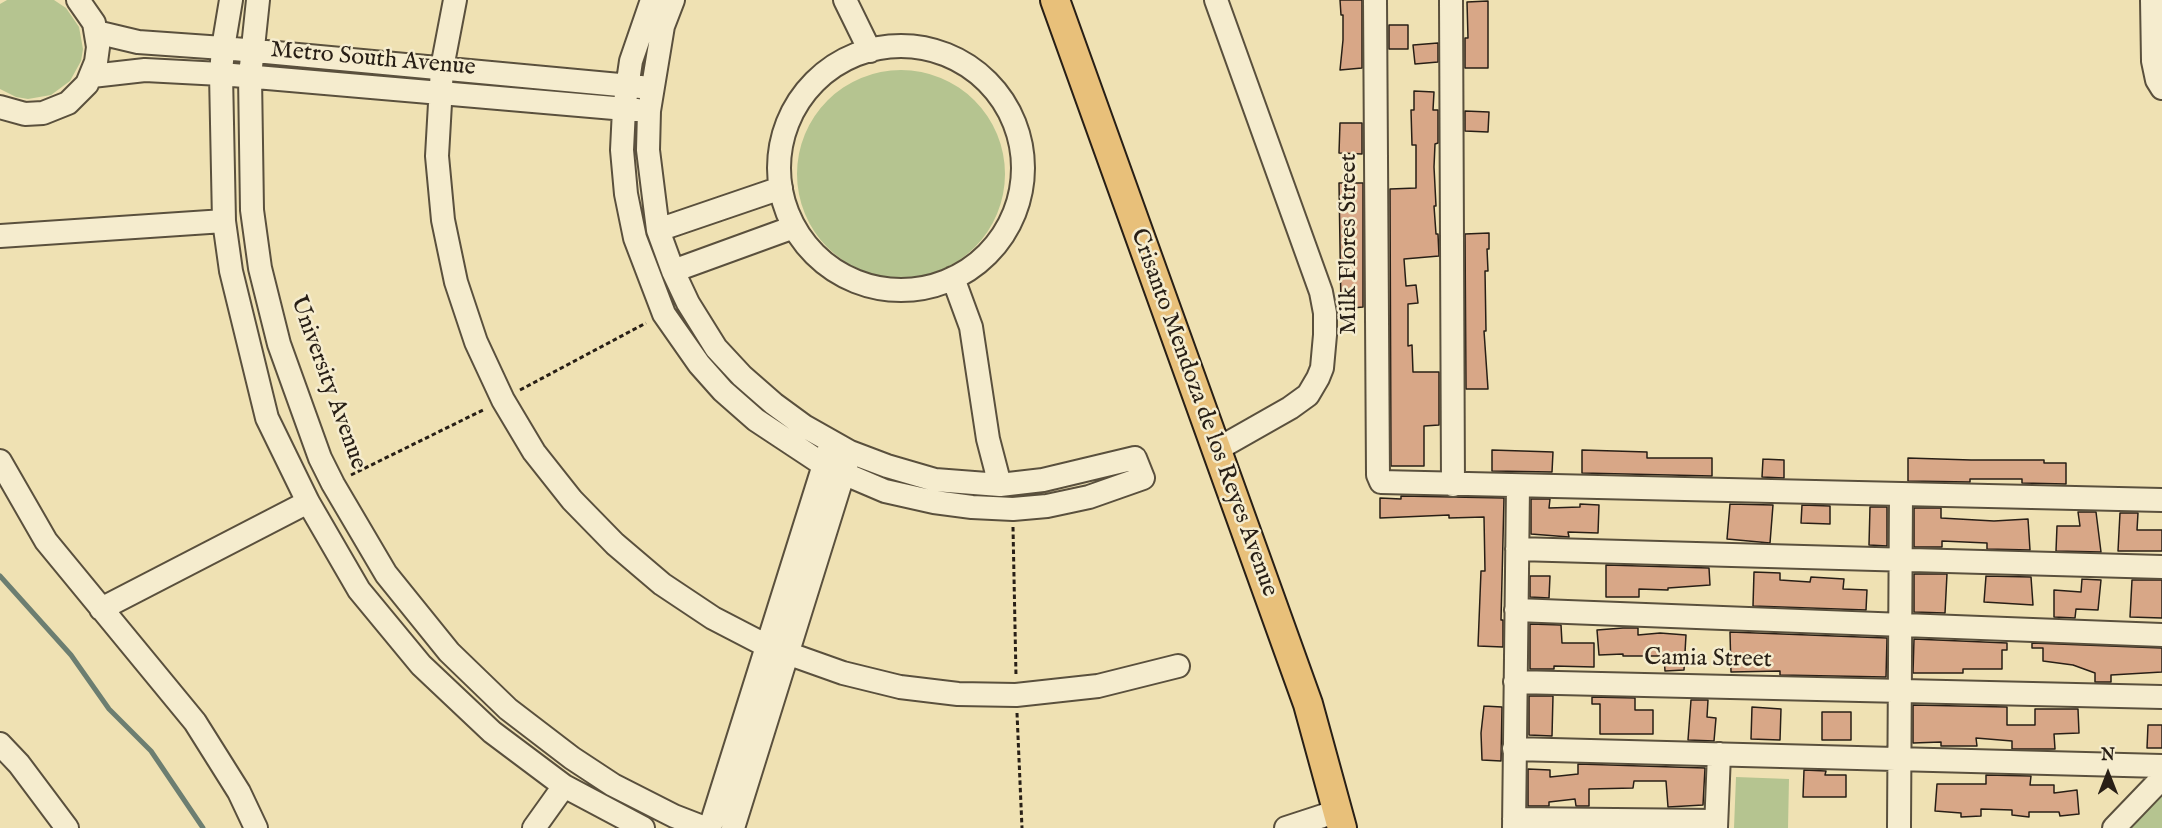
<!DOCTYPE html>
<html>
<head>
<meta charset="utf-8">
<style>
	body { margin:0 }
	#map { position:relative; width:2162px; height:828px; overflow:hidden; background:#efe1b3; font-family:"IM FELL English",serif }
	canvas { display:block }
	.north { position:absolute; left:2078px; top:744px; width:60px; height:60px; -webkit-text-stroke:4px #f5ecce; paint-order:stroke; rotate:0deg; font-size:16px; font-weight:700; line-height:24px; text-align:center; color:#281f16 }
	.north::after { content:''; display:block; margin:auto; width:21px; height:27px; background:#281f16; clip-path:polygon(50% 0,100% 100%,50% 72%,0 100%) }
</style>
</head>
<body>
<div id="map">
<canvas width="2162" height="828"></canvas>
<div class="north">N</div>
</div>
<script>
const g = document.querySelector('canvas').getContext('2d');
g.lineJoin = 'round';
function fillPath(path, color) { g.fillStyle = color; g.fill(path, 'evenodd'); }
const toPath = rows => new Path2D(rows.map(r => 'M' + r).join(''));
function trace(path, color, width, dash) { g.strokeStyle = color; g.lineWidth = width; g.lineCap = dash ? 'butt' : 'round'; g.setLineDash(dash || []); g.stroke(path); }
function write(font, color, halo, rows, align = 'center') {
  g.font = font + ' "IM FELL English",serif'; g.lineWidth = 5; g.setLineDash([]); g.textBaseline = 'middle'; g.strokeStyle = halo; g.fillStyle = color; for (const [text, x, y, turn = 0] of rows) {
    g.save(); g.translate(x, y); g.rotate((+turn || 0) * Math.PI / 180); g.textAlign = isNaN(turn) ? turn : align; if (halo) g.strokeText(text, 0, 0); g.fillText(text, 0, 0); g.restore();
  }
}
const green = toPath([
	[7,0,54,0,66,8,79,27,83,49,81,61,70,81,51,95,28,99,16,97,0,89,0,4],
	'797 174a104 104 0 1 1 208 0a104 104 0 1 1-208 0Z',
	[1736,777,1789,779,1788,828,1734,828],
	[2162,789,2162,828,2128,828]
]);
const stream = toPath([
	[0,576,71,655,109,709,151,751,203,828]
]);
const building = toPath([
	[1340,0,1362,0,1362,68,1340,70,1343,40,1343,15,1341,15,1340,0],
	[1488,1,1488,68,1465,68,1465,38,1468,38,1467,2,1488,1],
	[1389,25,1408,25,1408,49,1389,49,1389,25],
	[1438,43,1438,62,1415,64,1413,45,1438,43],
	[1414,91,1434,92,1433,110,1438,110,1438,143,1435,144,1434,167,1436,206,1434,206,1436,234,1438,234,1439,256,1404,259,1406,286,1416,285,1418,303,1408,304,1408,346,1412,345,1413,372,1439,372,1439,425,1424,426,1424,466,1391,466,1390,189,1416,188,1416,145,1412,145,1411,110,1414,110,1414,91],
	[1465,111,1489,112,1488,132,1465,131,1465,111],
	[1340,123,1362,123,1362,154,1339,153,1340,123],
	[1339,183,1363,183,1363,307,1341,309,1339,183],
	[1489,233,1489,249,1487,249,1488,271,1485,271,1486,331,1484,331,1488,389,1466,389,1465,234,1489,233],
	[1492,450,1553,452,1552,472,1492,471,1492,450],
	[1582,450,1647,452,1647,458,1712,458,1712,476,1582,473,1582,450],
	[1908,458,1971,460,2044,460,2044,463,2066,463,2066,484,2022,483,2022,479,1970,479,1970,482,1908,481,1908,458],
	[1763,459,1784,460,1784,478,1762,477,1763,459],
	[1401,496,1504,498,1501,620,1503,620,1503,647,1478,646,1481,571,1485,571,1484,517,1449,518,1449,515,1380,518,1380,498,1401,499,1401,496],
	[1531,499,1550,499,1549,508,1580,507,1580,504,1599,505,1598,533,1568,532,1569,537,1531,534,1531,499],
	[1730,504,1773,505,1770,543,1727,539,1730,504],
	[1802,505,1830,506,1830,524,1801,523,1802,505],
	[1870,507,1887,507,1887,546,1869,545,1870,507],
	[1914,508,1941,508,1941,518,1994,521,2028,519,2030,550,1987,549,1987,543,1942,541,1942,547,1914,547,1914,508],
	[2078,512,2096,512,2101,552,2056,551,2057,526,2080,526,2078,512],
	[2120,513,2138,513,2137,530,2162,530,2162,551,2118,551,2120,513],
	[1606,565,1709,568,1710,585,1668,588,1668,590,1639,589,1639,597,1606,597,1606,565],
	[1754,572,1780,573,1780,580,1810,582,1811,577,1844,579,1843,589,1867,590,1866,610,1753,606,1754,572],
	[1914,574,1947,574,1945,613,1914,612,1914,574],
	[1530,576,1550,576,1549,598,1530,597,1530,576],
	[1986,576,2031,577,2033,605,1984,602,1986,576],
	[2082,579,2101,580,2098,610,2076,609,2075,618,2054,617,2054,590,2081,592,2082,579],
	[2132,580,2162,580,2162,618,2130,617,2132,580],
	[1530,624,1561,625,1562,643,1594,643,1594,667,1554,666,1554,669,1530,669,1530,624],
	[1623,628,1638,628,1638,635,1660,633,1686,635,1684,670,1665,671,1664,656,1623,656,1623,654,1599,655,1597,630,1623,628],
	[1730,632,1887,638,1886,677,1780,675,1780,671,1731,672,1730,632],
	[1914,639,2007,643,2007,650,2002,650,2002,669,1963,669,1963,673,1913,673,1914,639],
	[2032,643,2162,648,2162,672,2111,675,2111,682,2095,682,2095,673,2073,665,2043,661,2043,648,2032,648,2032,643],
	[1529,696,1553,696,1552,736,1529,735,1529,696],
	[1592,697,1635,698,1635,710,1653,710,1653,734,1600,734,1600,704,1592,704,1592,697],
	[1691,700,1708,700,1707,717,1716,718,1714,741,1688,740,1691,700],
	[1913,705,2007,707,2007,725,2035,725,2035,709,2078,709,2079,733,2054,734,2055,749,2012,749,2012,741,1976,738,1977,746,1941,746,1941,742,1913,743,1913,705],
	[1484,706,1502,707,1501,761,1482,760,1481,733,1484,706],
	[1752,707,1781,709,1780,740,1751,739,1752,707],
	[1822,712,1851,712,1851,740,1822,740,1822,712],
	[2148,725,2162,725,2162,748,2147,748,2148,725],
	[1578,764,1705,768,1703,805,1668,807,1666,781,1634,781,1633,788,1589,789,1589,806,1576,806,1575,799,1549,802,1549,806,1528,806,1528,769,1550,770,1550,777,1578,774,1578,764],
	[1804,770,1826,771,1825,775,1846,775,1846,797,1803,797,1804,770],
	[1986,775,2031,776,2030,785,2054,785,2054,793,2077,790,2079,814,2060,816,2059,812,2029,812,2029,817,2012,815,2012,810,1981,809,1981,816,1961,817,1961,813,1935,811,1937,784,1986,784,1986,775]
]);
const path = toPath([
	[520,390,646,323],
	[351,475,485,409],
	[1013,527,1016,676],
	[1017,713,1022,828]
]);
const minor = toPath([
	[231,0,223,48,221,74,224,221,231,271,267,418,308,502,359,590,421,665,492,732,564,786,643,828],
	[258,0,250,76,252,210,260,268,279,344,320,458,333,484,386,574,449,652,508,709,572,758,613,785,674,816,705,828],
	[455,0,442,68,437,156,443,220,456,282,476,342,503,400,534,452,572,500,615,544,662,584,713,618,767,646,843,673,900,687,958,694,1016,695,1098,686,1178,666],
	[652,0,631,61,624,109,622,150,626,194,635,238,664,314,699,364,723,391,756,420,824,465,885,491,934,502,972,507,1013,509,1047,506,1089,497,1143,478,1135,458,1043,480,1000,485,935,480,887,466,850,452,804,426,774,404,742,376,716,348,688,303,673,271,658,230,648,150,649,111,663,26,673,0],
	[845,0,870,51],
	[1375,0,1378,475,1381,482,2162,500],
	[1451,0,1453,485],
	[2152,0,2153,61,2157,80,2162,88],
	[96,32,138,42,223,48,641,87],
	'779 168a122 122 0 1 1 244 0a122 122 0 1 1-244 0Z',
	[92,76,145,70,221,74,637,110],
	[0,107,25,114,43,113,68,103,87,84,96,62,98,47,94,23,78,0],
	[658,230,781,188],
	[0,236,224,221],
	[673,271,794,227],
	[953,278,971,327,988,439,1000,485],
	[1216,450,1290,408,1308,395,1318,378,1322,368,1325,335,1325,313,1321,292,1216,0],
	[0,461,46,541,195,722,239,792,256,828],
	[1517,549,2162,567],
	[101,609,308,502],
	[1516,610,2162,635],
	[1515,682,2162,697],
	[0,744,19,764,67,828],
	[1514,749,2162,766],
	[1514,819,1716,821],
	[534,828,564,786],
	[710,828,828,452],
	[733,828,848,459],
	[1286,828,1338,811],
	[1514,828,1518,486],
	[1716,828,1719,754],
	[1899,828,1901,495],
	[2114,828,2162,778]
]);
const major = toPath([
	[1055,0,1308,704,1342,828]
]);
const streetNames = [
	["Metro South Avenue",373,60,5],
	["Milk Flores Street",1350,244,-90],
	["University Avenue",327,383,70],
	["Crisanto Mendoza de los Reyes Avenue",1203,413,70],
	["Camia Street",1708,660,1]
];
fillPath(green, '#b5c490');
trace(stream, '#6c7e71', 5);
fillPath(building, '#d8a787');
trace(building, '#281f16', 1.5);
trace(minor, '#5a503d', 26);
trace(major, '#281f16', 32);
trace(path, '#281f16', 3, [4.5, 3]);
trace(minor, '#f5ecce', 22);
trace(major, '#e8c07a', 28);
write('24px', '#281f16', '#f5ecce', streetNames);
</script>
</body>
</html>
